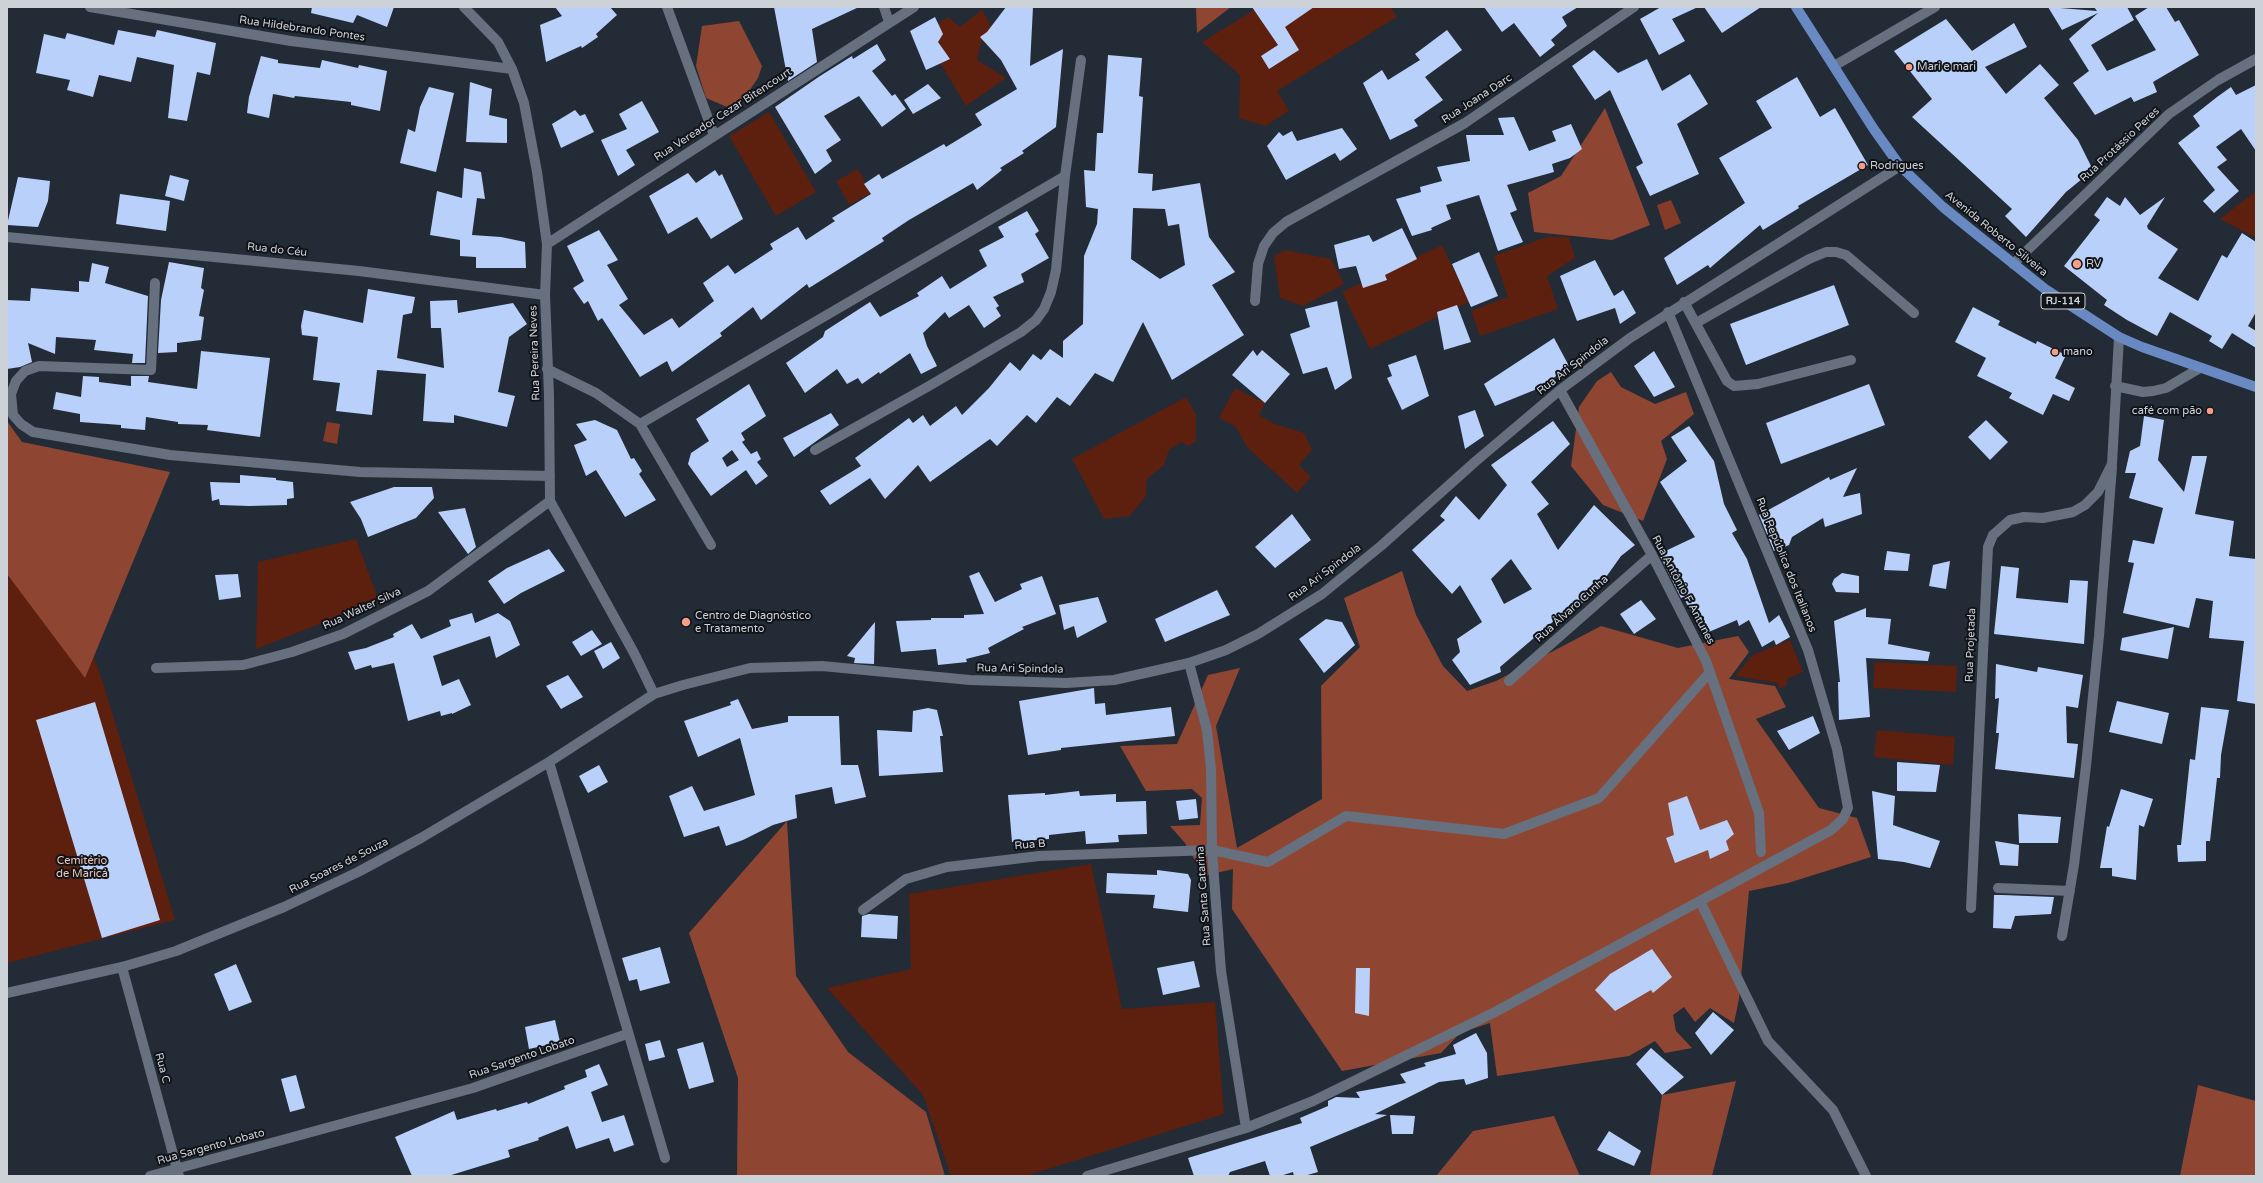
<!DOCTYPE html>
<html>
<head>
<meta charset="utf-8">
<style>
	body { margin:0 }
	#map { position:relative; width:2263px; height:1183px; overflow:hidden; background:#232b37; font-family:"Varela Round",sans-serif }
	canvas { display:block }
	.frame { position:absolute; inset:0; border:8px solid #cdd2d9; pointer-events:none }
</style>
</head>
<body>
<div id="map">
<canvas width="2263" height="1183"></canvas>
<div class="frame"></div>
</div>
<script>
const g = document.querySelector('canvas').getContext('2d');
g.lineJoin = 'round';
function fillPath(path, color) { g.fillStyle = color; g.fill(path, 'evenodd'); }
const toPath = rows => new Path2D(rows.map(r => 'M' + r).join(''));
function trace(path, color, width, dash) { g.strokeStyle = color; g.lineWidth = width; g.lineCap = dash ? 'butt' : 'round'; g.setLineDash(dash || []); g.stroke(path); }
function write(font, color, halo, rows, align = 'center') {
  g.font = font + ' "Varela Round",sans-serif'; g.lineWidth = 4; g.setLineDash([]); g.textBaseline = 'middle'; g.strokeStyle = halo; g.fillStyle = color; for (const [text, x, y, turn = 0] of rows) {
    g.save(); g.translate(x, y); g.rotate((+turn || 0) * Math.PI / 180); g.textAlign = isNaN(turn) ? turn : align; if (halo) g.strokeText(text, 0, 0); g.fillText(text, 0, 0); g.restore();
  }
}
const green = toPath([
	[1259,7,1391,7,1397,17,1277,91,1289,111,1265,126,1239,118,1240,75,1202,42],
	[982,10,992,28,981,43,977,60,1006,78,966,106,923,34,948,17,960,27],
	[769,112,816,192,776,216,729,136],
	[858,169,871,193,849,205,836,181],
	[2256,191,2256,238,2220,219],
	[1547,237,1569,237,1575,258,1547,276,1558,309,1480,336,1471,311,1508,297,1494,256],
	[1442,245,1469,302,1370,349,1342,292],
	[1285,250,1331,259,1344,284,1303,306,1280,298,1274,256],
	[1235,388,1265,403,1259,415,1275,424,1304,433,1312,450,1299,465,1311,477,1297,493,1247,447,1235,426,1219,418],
	[1186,397,1196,415,1196,441,1189,446,1181,442,1169,450,1164,465,1147,479,1146,496,1130,516,1104,519,1072,459],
	[356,539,379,601,256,649,258,562],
	[57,549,104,686,175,920,7,963,7,581],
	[1790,640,1803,672,1787,679,1787,685,1780,689,1777,683,1735,676,1753,655],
	[1875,662,1957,666,1956,692,1873,688],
	[1877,730,1955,737,1953,765,1874,757],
	[1091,864,1122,1009,1215,1002,1224,1114,1026,1176,951,1176,923,1095,827,988,911,969,909,894]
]);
const forest = toPath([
	[1196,7,1231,7,1197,33],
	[739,21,762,66,758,78,743,100,727,107,706,98,696,66,702,26],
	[1605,108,1650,225,1612,240,1534,232,1528,193,1561,176],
	[1611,372,1621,387,1655,404,1686,392,1694,414,1661,441,1667,459,1643,521,1603,505,1571,466,1579,407,1597,381],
	[7,421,22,442,170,472,85,678,7,574],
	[1402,571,1416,615,1443,666,1467,691,1496,681,1601,626,1678,648,1738,636,1749,652,1729,679,1775,686,1786,707,1756,719,1819,808,1857,818,1871,857,1788,883,1749,891,1739,999,1734,1023,1710,1008,1695,1022,1684,1007,1673,1015,1676,1031,1692,1048,1665,1053,1655,1041,1629,1056,1497,1076,1490,1023,1460,1033,1441,1053,1342,1071,1232,909,1233,869,1204,876,1185,843,1170,826,1200,825,1202,798,1192,789,1146,791,1120,746,1177,744,1208,675,1240,668,1216,726,1237,848,1322,799,1321,686,1360,647,1344,598],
	[787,821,796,976,848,1052,926,1112,945,1176,737,1176,738,1078,689,933],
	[1736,1081,1712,1176,1650,1176,1662,1095],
	[2198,1085,2256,1101,2256,1176,2180,1176],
	[1554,1116,1580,1176,1436,1176,1473,1131]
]);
const water = toPath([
	[1671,200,1681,223,1665,230,1657,205],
	[327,422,340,424,337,444,323,441]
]);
const building = toPath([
	[312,7,394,7,387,27,357,15,353,23,311,13],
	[555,7,610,7,617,15,596,34,598,37,582,48,581,46,546,62,540,25,562,16],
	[774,7,859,7,812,29,817,62,788,81],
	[1006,7,1033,7,1030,66,1063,49,1056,127,1022,151,1024,153,1000,168,1002,170,977,190,973,183,909,220,882,238,884,241,809,288,807,284,761,320,753,307,720,333,722,336,672,372,667,361,640,377,602,318,598,321,588,301,584,304,573,288,584,281,567,246,599,230,618,260,607,265,628,299,619,305,644,335,672,318,679,328,714,301,703,283,728,265,735,274,773,249,770,244,798,227,806,240,835,221,832,218,871,194,864,184,879,174,882,179,944,144,946,147,982,125,975,114,1017,89,1001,60,980,37,987,32],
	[1252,7,1314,7,1285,27,1299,50,1269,69,1261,56,1278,45],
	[1484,7,1578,7,1562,17,1567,26,1551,40,1555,45,1540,57,1514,23,1502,32],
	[1661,7,1698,7,1672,19,1685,41,1659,55,1640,19],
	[1704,7,1761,7,1722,33],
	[2048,7,2097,11,2094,7,2127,7,2134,20,2091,45,2107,71,2156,50,2135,16,2149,7,2166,7,2175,22,2179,20,2199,55,2153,82,2157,92,2134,102,2131,97,2095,115,2073,83,2089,71,2069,39,2098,13,2062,30],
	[935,17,943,34,938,42,950,59,926,70,910,31],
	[1946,19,1972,51,2014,23,2027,47,1985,67,2006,94,2040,64,2059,85,2044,98,2078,140,2093,170,2066,192,2026,237,2005,216,2012,209,1912,117,1932,99,1894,51],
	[118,30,155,37,157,30,216,43,210,75,197,72,187,121,168,118,174,65,137,57,131,82,99,75,93,97,67,90,70,80,36,73,44,34,65,39,67,33,114,45],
	[1447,30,1462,50,1425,77,1443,100,1414,120,1418,126,1390,140,1363,83,1382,70,1388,80,1420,60,1415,54],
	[877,44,886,60,872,71,892,96,895,94,906,109,882,127,859,96,824,116,841,140,826,150,832,161,815,174,775,107,820,76,852,56,853,59],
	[1594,50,1618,73,1647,59,1662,91,1690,74,1708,104,1677,124,1699,174,1650,196,1636,167,1643,163,1610,90,1595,100,1572,66],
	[1108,55,1142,58,1139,96,1143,97,1138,173,1153,174,1152,191,1200,183,1209,237,1235,272,1212,285,1244,335,1172,380,1143,322,1113,382,1095,373,1070,406,1057,397,1036,423,1027,415,997,446,990,439,930,482,918,465,885,499,870,478,830,505,820,491,861,466,855,458,909,418,913,423,923,415,930,426,956,406,962,415,989,388,1010,362,1020,371,1033,354,1041,360,1050,349,1063,358,1063,341,1083,324,1084,256,1097,224,1098,209,1086,207,1084,170,1095,171,1097,133,1103,133],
	[1133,208,1165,209,1168,226,1179,224,1185,265,1160,279,1131,259],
	[261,56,278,60,278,63,320,68,322,60,358,68,359,65,387,71,380,111,351,105,351,102,295,96,294,98,273,94,269,118,247,113,249,97],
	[1797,77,1820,117,1835,108,1868,165,1798,206,1799,208,1763,230,1760,225,1710,268,1708,265,1677,285,1664,258,1745,203,1719,158,1772,128,1756,101],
	[470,82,492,89,489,115,507,119,507,143,466,142],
	[928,84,941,98,913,114,904,100],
	[2256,85,2256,151,2241,129,2216,147,2227,160,2217,167,2239,191,2214,213,2203,201,2215,190,2178,143,2200,126,2193,116,2217,97,2231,87,2236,95],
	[429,87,454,93,436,172,400,163,408,129,415,132,420,107],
	[642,101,659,132,626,150,635,165,618,176,601,140,627,129,619,114],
	[575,110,580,116,585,114,594,132,561,148,552,124],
	[1514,117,1529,151,1556,141,1552,131,1571,124,1582,149,1570,158,1552,164,1554,172,1507,185,1517,210,1510,213,1523,242,1498,251,1479,195,1446,205,1451,219,1431,228,1432,230,1412,236,1396,199,1421,192,1420,187,1442,181,1437,167,1470,161,1466,135,1504,135,1498,118],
	[1342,128,1357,149,1340,161,1335,153,1286,180,1267,146,1279,132,1283,136,1292,131,1297,141],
	[464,168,481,172,485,199,477,198,472,235,501,237,525,242,526,268,476,268,476,257,460,256,460,240,430,235,437,191,462,198],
	[715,170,719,176,722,174,743,219,711,239,697,217,668,234,649,196,688,173,696,183],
	[170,175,189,180,184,201,165,196],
	[18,177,50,181,48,201,38,227,7,225],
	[120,194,170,201,166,231,116,224],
	[2107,197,2120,206,2125,197,2140,215,2165,197,2147,226,2148,229,2178,249,2158,278,2198,301,2222,255,2227,258,2242,233,2256,242,2256,312,2248,326,2256,331,2256,348,2232,333,2222,349,2209,341,2212,336,2170,312,2157,336,2127,320,2104,305,2107,300,2064,266,2100,220,2094,215],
	[1027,211,1039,231,1035,234,1049,258,1021,274,1024,282,993,297,999,306,996,308,1001,316,984,328,969,305,949,318,945,312,923,333,927,346,937,366,921,374,910,353,880,374,879,372,862,384,858,378,847,384,837,369,805,393,786,363,823,337,825,331,870,302,880,317,919,296,917,293,942,276,950,289,987,266,979,250,1004,237,998,227],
	[1402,228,1417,259,1385,275,1387,280,1363,288,1356,266,1339,269,1334,245,1369,235,1373,242],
	[1479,252,1498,296,1471,307,1452,264],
	[1595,260,1614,296,1623,290,1636,313,1620,324,1615,308,1577,321,1560,276],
	[169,262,204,268,201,288,204,290,199,316,204,317,201,340,177,343,177,352,158,353,161,300],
	[92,263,109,267,105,283,148,296,145,363,132,363,133,354,94,350,96,340,56,337,55,354,28,343,32,362,20,367,7,369,7,300,30,301,31,288,79,292,79,281,89,282],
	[1834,285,1849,325,1746,365,1730,324],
	[368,289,415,297,412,313,403,315,397,358,444,368,441,328,431,328,430,301,457,300,458,313,513,303,527,324,509,337,498,392,515,396,507,427,454,415,454,423,423,421,426,374,377,370,372,415,336,411,340,383,313,380,318,337,302,335,301,326,304,310,363,323],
	[1337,301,1352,378,1335,390,1327,367,1303,374,1290,334,1310,327,1305,309],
	[1457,305,1471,342,1444,350,1437,312],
	[1973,307,2000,321,1998,325,2036,344,2037,341,2066,355,2055,378,2075,388,2069,401,2053,394,2043,415,2009,398,2012,393,1977,376,1986,358,1955,342],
	[1554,338,1569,366,1542,387,1495,406,1484,384],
	[1253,350,1257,356,1262,350,1290,374,1265,403,1232,375],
	[201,351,270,358,260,437,207,430,208,425,178,424,178,422,146,417,145,430,121,428,121,425,80,422,80,414,53,409,56,392,81,397,83,376,99,377,99,382,131,386,131,376,149,376,148,382,197,389],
	[1654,351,1675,387,1654,397,1634,366],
	[1416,355,1429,396,1402,410,1387,378,1392,376,1388,365],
	[749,384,766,416,741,433,745,440,742,442,751,454,757,451,761,459,757,462,768,476,756,485,746,470,711,496,688,464,691,453,709,441,696,419],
	[732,450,739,460,727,467,722,458],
	[1869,384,1885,425,1781,464,1766,423],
	[1475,410,1484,436,1465,449,1458,416],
	[831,413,839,425,794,457,783,438],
	[2144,416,2164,420,2158,460,2184,492,2192,456,2207,456,2195,514,2234,521,2229,556,2256,559,2256,704,2237,701,2244,641,2209,638,2213,601,2196,598,2189,628,2123,613,2134,563,2128,562,2133,540,2154,544,2163,508,2129,498,2136,473,2125,473,2130,451,2140,446],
	[595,420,617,430,631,459,634,458,642,471,639,474,656,500,625,517,596,470,586,476,574,445,587,440,576,424],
	[1986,420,2008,442,1990,460,1968,437],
	[1553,421,1570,444,1531,482,1549,504,1537,514,1558,550,1594,505,1635,545,1621,556,1594,594,1564,617,1562,614,1500,667,1501,672,1470,685,1452,660,1460,652,1457,639,1482,622,1460,585,1452,594,1412,550,1445,520,1440,516,1456,496,1479,520,1507,485,1491,465],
	[1511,559,1532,589,1504,604,1491,579],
	[1689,426,1714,461,1724,504,1737,530,1732,533,1747,559,1769,623,1779,615,1790,637,1776,645,1774,640,1762,647,1749,620,1739,626,1737,620,1704,634,1683,597,1681,598,1659,554,1695,537,1660,482,1687,461,1671,437],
	[1857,468,1843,497,1860,493,1862,514,1825,527,1823,518,1792,537,1789,545,1774,551,1759,515,1829,477,1830,480],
	[240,475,276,478,276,480,293,482,294,498,287,499,287,505,249,506,220,505,219,499,212,501,210,482,240,483],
	[394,487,432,487,434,498,416,518,368,537,361,519,350,502],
	[465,508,476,547,468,554,438,512],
	[1292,514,1311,540,1275,568,1255,547],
	[549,549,565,571,521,593,504,604,488,581,507,568],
	[1887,551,1910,554,1908,571,1884,570],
	[1950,561,1946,589,1929,586,1933,565],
	[2001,566,2019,568,2016,598,2068,603,2070,580,2088,581,2084,644,1994,634],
	[979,572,995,602,1022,589,1020,584,1042,576,1056,614,1022,627,1024,629,988,648,990,653,966,659,967,662,938,665,936,649,901,652,896,621,931,620,931,618,964,618,964,615,984,614,969,576],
	[1842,573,1859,576,1859,593,1836,592,1832,584,1834,579],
	[238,574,241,597,219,600,215,575],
	[1217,590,1230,615,1165,642,1155,619],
	[1098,597,1107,622,1077,638,1074,626,1064,630,1059,605],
	[1641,600,1656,619,1634,634,1620,614],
	[1866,608,1866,617,1891,619,1888,644,1930,652,1928,661,1866,658,1870,717,1839,720,1838,682,1840,682,1834,621],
	[472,613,475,623,498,613,510,621,520,645,496,658,490,636,433,656,442,686,459,679,471,705,452,714,452,713,441,716,440,711,408,721,394,663,372,668,371,665,355,670,348,652,366,648,394,637,393,634,412,624,421,639,451,626,449,620],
	[1326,619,1342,622,1355,645,1324,673,1299,639],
	[875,622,874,664,854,663,855,658,847,656],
	[2174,627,2168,659,2120,650,2122,638],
	[592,630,602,644,581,656,572,642],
	[611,642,620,658,603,669,594,651],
	[1996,664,2037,672,2038,667,2083,675,2078,708,2066,706,2067,743,2078,744,2074,778,1995,769,1999,733,1996,733,1999,698,1995,699],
	[568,675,583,697,561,709,546,686],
	[1094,688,1095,704,1105,703,1106,715,1171,707,1175,736,1061,748,1061,750,1028,755,1019,701],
	[738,699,752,729,788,722,788,716,839,716,841,765,858,765,866,797,835,804,832,787,795,795,797,818,773,825,743,840,726,846,719,826,684,837,669,796,692,786,704,811,755,795,740,738,698,757,684,721,731,705,730,702],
	[2117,701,2169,713,2162,744,2109,732],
	[95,702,160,920,102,938,36,720],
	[2201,707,2229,710,2221,755,2220,778,2217,778,2210,841,2206,841,2206,861,2178,862,2177,845,2181,845,2190,759,2195,760],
	[928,708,937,710,943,736,940,736,943,772,879,776,877,730,912,732,913,711],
	[1813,716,1820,733,1789,750,1777,731],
	[1897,762,1940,765,1936,792,1897,791],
	[599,765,608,782,588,793,579,776],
	[2121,789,2153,799,2144,827,2139,825,2136,880,2112,876,2112,868,2100,868,2107,826,2109,827],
	[1079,791,1080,796,1116,794,1116,802,1146,801,1147,834,1118,835,1119,842,1086,844,1085,831,1049,835,1049,839,1012,842,1008,795,1045,793,1045,795],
	[1872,791,1895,796,1893,825,1940,841,1930,868,1904,862,1878,859],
	[1687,796,1700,830,1727,820,1734,834,1726,841,1729,850,1710,859,1708,850,1675,863,1666,838,1674,835,1668,803],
	[1196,799,1198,818,1179,820,1176,801],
	[2018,814,2061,817,2058,843,2019,843],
	[1995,841,2019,845,2018,866,2000,865],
	[1157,870,1188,874,1191,880,1188,912,1153,908,1155,895,1106,893,1107,873,1157,875],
	[1994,895,2002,895,2054,897,2051,914,2015,916,2011,929,1993,928],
	[869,914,898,916,897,939,861,937,862,916],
	[660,947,670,983,640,991,637,979,629,981,622,958],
	[1652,949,1672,977,1653,993,1651,990,1615,1011,1595,990,1610,974],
	[1194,961,1200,987,1163,995,1157,968],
	[236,964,252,1002,229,1011,214,974],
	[1356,968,1370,968,1369,1016,1355,1013],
	[1713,1012,1734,1030,1711,1055,1695,1033],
	[555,1020,560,1042,529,1049,525,1027],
	[1476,1033,1487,1053,1488,1078,1466,1085,1464,1079,1439,1082,1375,1114,1387,1115,1310,1147,1318,1172,1304,1176,1294,1176,1293,1172,1280,1176,1270,1176,1265,1161,1230,1172,1228,1176,1194,1176,1188,1158,1302,1123,1300,1118,1328,1106,1328,1101,1336,1097,1360,1098,1356,1092,1406,1083,1400,1074,1426,1066,1424,1063,1456,1054,1453,1045],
	[660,1040,665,1057,649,1061,645,1044],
	[703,1042,714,1082,689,1089,677,1049],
	[1651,1048,1684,1077,1662,1095,1636,1064],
	[599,1064,608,1085,591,1092,602,1122,624,1115,634,1145,614,1152,609,1138,576,1149,568,1126,538,1138,539,1140,508,1150,510,1157,448,1176,412,1176,395,1137,454,1111,457,1120,496,1109,497,1111,527,1102,528,1104,565,1089,564,1086,587,1077,585,1070],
	[296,1075,305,1108,290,1112,281,1079],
	[1390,1115,1415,1116,1413,1134,1392,1134],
	[1609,1131,1641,1151,1634,1166,1597,1150]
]);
const minor = toPath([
	[90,7,291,41,512,69],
	[464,7,498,42,512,69,524,103,537,172,547,244,545,295,549,395,550,501,634,653,654,694],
	[667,7,714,135],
	[884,7,889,22],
	[1834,66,1935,7],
	[7,237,359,271,545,295],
	[547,244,914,7],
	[2013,264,2169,114,2218,80,2256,59],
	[155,283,151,370,39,366,25,371,16,381,11,394,13,415,21,424,33,432,170,455,360,472,550,476],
	[1255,301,1258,264,1264,246,1273,233,1286,222,1465,123,1634,7],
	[1684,302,1727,381,1734,386,1758,384,1851,360],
	[1696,323,1809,259,1826,252,1836,252,1846,255,1914,313],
	[547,369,596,393,640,424,711,545],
	[2115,386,2143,392,2153,391,2166,388,2200,368],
	[1560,390,1652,555,1706,661,1759,813,1761,852],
	[640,424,1065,176],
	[815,450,929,386,1021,332,1036,320,1044,309,1051,292,1056,270,1065,176,1081,60],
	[1189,663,1207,730,1211,769,1212,850,1221,971,1246,1128],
	[156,668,243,665,292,652,343,634,428,591,550,501],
	[1509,681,1652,555],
	[549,762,665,1158],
	[1998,888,2070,891],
	[1700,901,1768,1041,1833,1110,1866,1176],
	[1971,908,1988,547,1993,535,2010,520,2024,517,2043,518,2073,512,2085,505,2098,492,2112,464,2119,337],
	[863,910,906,879,947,867,1039,856,1212,850,1268,862,1346,816,1504,834,1599,798,1710,672],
	[2062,936,2074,865,2086,766,2099,636,2112,467],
	[122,967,179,1176],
	[7,993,122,967,176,951,284,907,358,872,421,838,549,762,654,694,683,685,750,668,822,666,970,680,1066,683,1114,680,1189,663,1226,650,1258,634,1322,594,1382,545,1476,461,1560,390,1630,338,1900,166],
	[150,1176,473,1088,627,1034],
	[1087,1176,1246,1128,1313,1101,1495,1012,1831,830,1843,819,1848,808,1837,749,1808,650,1668,312]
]);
const major = toPath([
	[1796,7,1873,128,1900,166,1943,207,1970,229,2045,289,2119,337,2142,347,2256,387]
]);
const markers = [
	[1909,67,4,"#f49e87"],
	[1862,166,4,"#f49e87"],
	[2077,264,5,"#f49e87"],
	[2055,352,4,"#f49e87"],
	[2210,411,4,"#f49e87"],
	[686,622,5,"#f49e87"]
];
const shields = [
	[2063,301,44]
];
const shieldNames = [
	["RJ-114",2063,301]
];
const streetNames = [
	["Rua Hildebrando Pontes",302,29,8],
	["Rua Joana Darc",1477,99,-33],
	["Rua Vereador Cezar Bitencourt",723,115,-33],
	["Rua Protássio Peres",2120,145,-43],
	["Avenida Roberto Silveira",1996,234,39],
	["Rua do Céu",277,250,6],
	["Rua Pereira Neves",535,353,-92],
	["Rua Ari Spindola",1573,366,-38],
	["Rua República dos Italianos",1786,565,68],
	["Rua Ari Spindola",1325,573,-37],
	["Rua Antônio F Antunes",1683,590,62],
	["Rua Walter Silva",362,609,-25],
	["Rua Álvaro Cunha",1572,609,-42],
	["Rua Projetada",1971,645,-88],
	["Rua Ari Spindola",1020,669,1],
	["Rua B",1030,845,-5],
	["Rua Soares de Souza",339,866,-27],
	["Rua Santa Catarina",1204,896,-94],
	["Rua Sargento Lobato",522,1058,-19],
	["Rua C",162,1068,75],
	["Rua Sargento Lobato",211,1147,-15]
];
const poiNames = [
	["Mari e mari",1917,67],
	["Rodrigues",1870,166],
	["RV",2086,264],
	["mano",2063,352],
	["café com pão",2202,411,"right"],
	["Centro de Diagnóstico",695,616],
	["e Tratamento",695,629]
];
const parkNames = [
	["Cemitério",82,861],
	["de Maricá",82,874]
];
fillPath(green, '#5d1f0e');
fillPath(forest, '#8e4632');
fillPath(water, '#843c29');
fillPath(building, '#b9d1fa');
trace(minor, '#67707e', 10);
trace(major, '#6889c2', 10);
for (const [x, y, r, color] of markers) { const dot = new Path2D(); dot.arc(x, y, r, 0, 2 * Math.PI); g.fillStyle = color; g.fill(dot); trace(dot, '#101318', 1.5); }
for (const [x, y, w] of shields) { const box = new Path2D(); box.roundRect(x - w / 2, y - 8, w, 16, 3); g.fillStyle = '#101318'; g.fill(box); trace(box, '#cdd2d9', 1); }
write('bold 10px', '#cdd2d9', null, shieldNames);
write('11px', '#cdd2d9', '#101318', streetNames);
write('11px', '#cdd2d9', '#101318', poiNames, 'left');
write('11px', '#f3c6ba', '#101318', parkNames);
</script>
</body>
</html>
